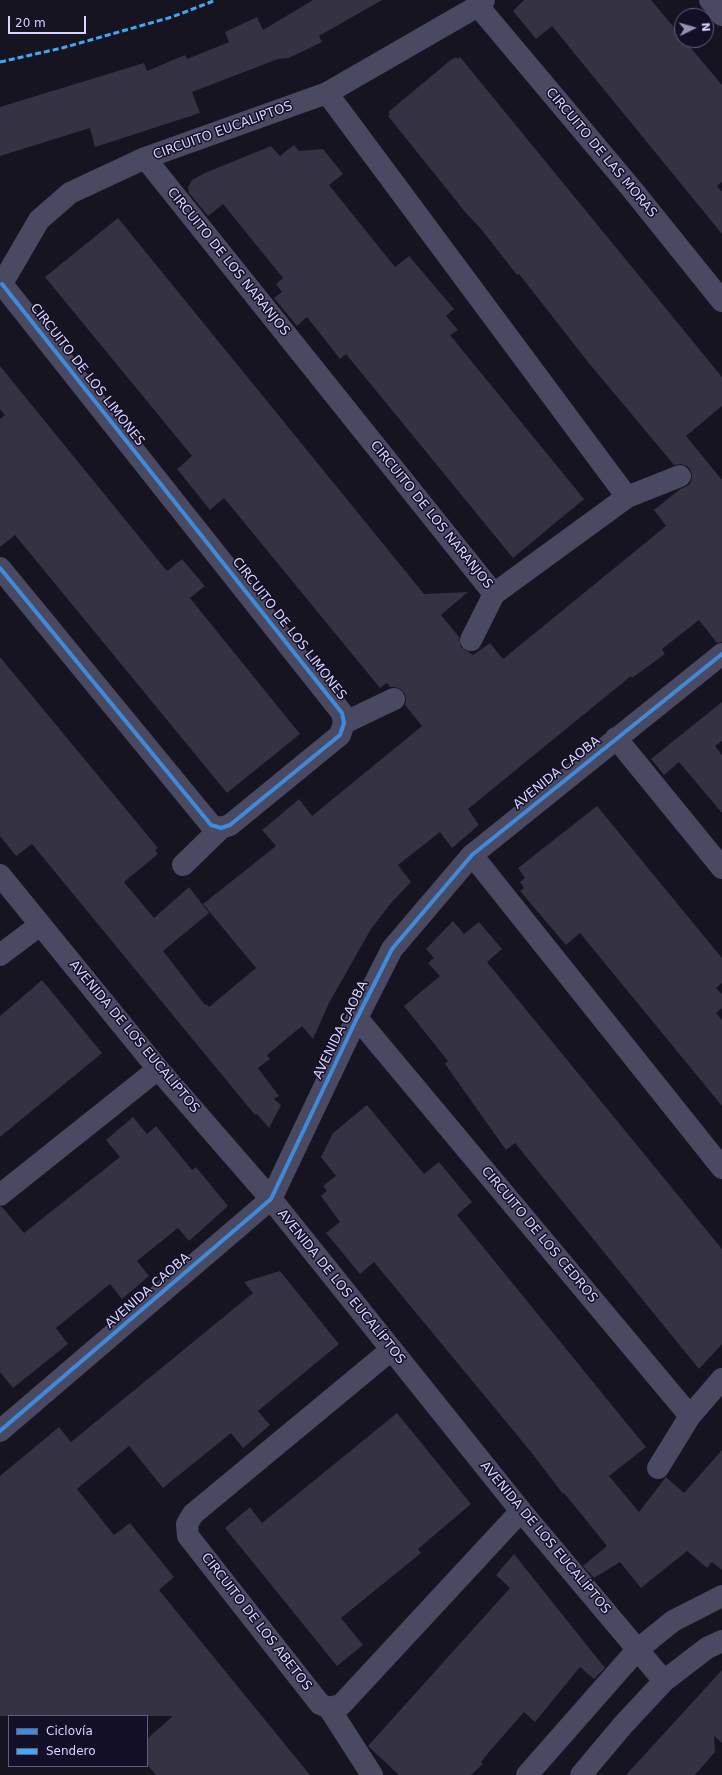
<!DOCTYPE html>
<html>
<head>
<meta charset="utf-8">
<style>
	body { margin:0 }
	#map { position:relative; width:722px; height:1775px; overflow:hidden; background:#161421; font-family:"DejaVu Sans",sans-serif }
	canvas { display:block }
	.legend { position:absolute; left:8px; top:1715px; width:140px; height:52px; box-sizing:border-box; background:#130f26; border:1px solid #625e7d; margin:0; padding:5px 7px; list-style:none; font-size:12px; color:#d9d4ff }
	.legend li { display:flex; align-items:center; gap:8px; height:20px }
	.legend b { width:20px; border:1px solid #625e7d }
	.north { position:absolute; left:674px; top:8px; width:40px; height:40px; box-sizing:border-box; background:#130f26; border:1px solid #625e7d; border-radius:50%; rotate:85deg; font-size:11px; font-weight:700; line-height:16px; text-align:center; color:#d9d4ff }
	.north::after { content:''; display:block; margin:auto; width:14px; height:18px; background:#9591b1; clip-path:polygon(50% 0,100% 100%,50% 72%,0 100%) }
	.scale { position:absolute; left:8px; top:16px; width:78px; height:18px; box-sizing:border-box; border:2px solid #d9d4ff; border-top:0; padding-left:5px; font-size:12px; line-height:14px; white-space:nowrap; color:#d9d4ff; -webkit-text-stroke:3px #130f26; paint-order:stroke }
</style>
</head>
<body>
<div id="map">
<canvas width="722" height="1775"></canvas>
<ul class="legend">
<li><b style="height:5px;background:#408adc"></b>Ciclovía</li>
<li><b style="height:5px;background:#3fa9f5"></b>Sendero</li>
</ul>
<div class="north">N</div>
<div class="scale">20 m</div>
</div>
<script>
const g = document.querySelector('canvas').getContext('2d');
g.lineJoin = 'round';
function fillPath(path, color) { g.fillStyle = color; g.fill(path, 'evenodd'); }
const toPath = rows => new Path2D(rows.map(r => 'M' + r).join(''));
function trace(path, color, width, dash) { g.strokeStyle = color; g.lineWidth = width; g.lineCap = dash ? 'butt' : 'round'; g.setLineDash(dash || []); g.stroke(path); }
function write(font, color, halo, rows, align = 'center') {
  g.font = font + ' "DejaVu Sans",sans-serif'; g.lineWidth = 3; g.setLineDash([]); g.textBaseline = 'middle'; g.strokeStyle = halo; g.fillStyle = color; for (const [text, x, y, turn = 0] of rows) {
    g.save(); g.translate(x, y); g.rotate((+turn || 0) * Math.PI / 180); g.textAlign = isNaN(turn) ? turn : align; if (halo) g.strokeText(text, 0, 0); g.fillText(text, 0, 0); g.restore();
  }
}
const building = toPath([
	[313,0,382,0,319,36,322,42,289,58,278,59,192,92,200,113,95,147,90,128,0,156,0,107,144,63,147,71,185,55,187,59,229,42,225,32,257,17,263,30],
	[524,0,651,0,682,37,682,40,684,40,722,85,722,182,717,186,722,192,722,234,552,26,536,39,513,11],
	[456,57,458,59,460,57,722,377,722,406,686,436,722,480,722,642,717,643,699,620,662,649,665,654,632,678,631,676,468,809,479,825,452,848,440,832,398,865,411,882,391,903,371,929,329,1003,313,1039,302,1026,267,1055,270,1059,258,1068,279,1096,274,1099,281,1105,269,1128,257,1114,255,1115,32,844,16,856,0,836,0,657,158,848,155,850,158,854,124,882,154,918,189,887,209,913,163,951,205,1005,206,1004,209,1007,256,968,203,904,276,846,262,830,272,822,299,799,312,816,422,726,405,705,406,700,405,694,401,689,395,687,390,687,387,683,380,688,224,498,210,510,177,469,192,456,45,277,118,218,424,594,468,592,441,615,459,637,461,647,473,655,490,643,503,659,666,526,654,510,679,490,690,484,692,477,691,471,687,466,681,464,674,465,588,362,519,274,517,275,481,229,466,213,388,116,390,114,388,112,392,109,453,58,454,59],
	[294,145,299,151,323,149,343,174,329,185,395,267,409,256,454,309,446,316,458,330,450,335,584,499,513,558,346,354,340,359,307,317,297,326,274,298,282,292,276,284,283,278,223,204,208,216,189,193,188,187,192,180,205,173,271,146,280,156],
	[0,366,167,571,182,559,205,586,190,598,300,734,227,793,15,535,0,547,0,419,5,415,0,409],
	[722,702,722,741,715,746,722,755,722,813,679,762,664,775,651,759],
	[597,806,722,958,722,983,716,988,722,994,722,1008,716,1013,722,1020,722,1106,580,933,566,945,520,891,524,888,520,882,525,878,518,868],
	[453,921,464,934,479,922,502,949,487,962,722,1249,722,1344,699,1369,515,1143,506,1150,445,1064,448,1061,404,1006,440,976,428,963,434,958,426,949],
	[42,980,102,1053,0,1137,0,1016],
	[367,1105,424,1174,439,1162,472,1202,457,1215,646,1447,609,1476,639,1512,666,1477,684,1493,722,1450,722,1570,712,1562,707,1568,687,1551,641,1588,620,1562,594,1578,583,1566,607,1546,564,1493,563,1494,531,1452,374,1262,360,1274,326,1233,340,1222,321,1196,327,1191,323,1186,336,1176,321,1157,333,1133],
	[133,1117,147,1134,156,1126,192,1170,196,1167,228,1206,189,1241,178,1228,137,1261,149,1276,122,1299,110,1284,56,1328,68,1344,13,1388,0,1372,0,1207,2,1207,24,1233,120,1157,106,1140],
	[280,1271,339,1344,258,1411,270,1425,243,1448,231,1433,163,1488,129,1446,77,1489,114,1535,130,1523,174,1577,159,1590,310,1775,156,1775,147,1764,147,1739,173,1716,0,1716,0,1476,59,1427,71,1442,253,1293,244,1282],
	[397,1413,471,1504,418,1549,421,1553,341,1618,363,1645,337,1666,225,1528,250,1507,262,1523],
	[514,1554,605,1668,594,1679,580,1667,535,1722,524,1712,489,1752,481,1762,483,1764,471,1775,399,1775,368,1746,510,1588,496,1575],
	[722,1670,722,1743,714,1736,715,1752,695,1775,626,1775]
]);
const minor = toPath([
	[710,0,722,15],
	[478,6,631,188,722,301],
	[327,93,627,497],
	[145,158,494,594],
	[0,287,39,220,70,193,145,158,327,93,478,6,484,0],
	[0,568,211,825,221,828,230,825,340,735,344,723,342,713,2,284],
	[471,640,494,594,627,497,680,476],
	[344,723,394,699],
	[616,738,722,868],
	[472,855,722,1168],
	[183,865,221,828],
	[0,875,158,1069,271,1199,521,1511,664,1681],
	[0,955,40,925],
	[357,1018,690,1416],
	[0,1195,158,1069],
	[391,1350,193,1514,187,1524,188,1536,320,1704,329,1708,341,1705,521,1511],
	[0,1431,271,1199,357,1018,392,949,472,855,722,654],
	[658,1468,690,1416,722,1379],
	[329,1708,372,1775],
	[527,1775,637,1650,673,1621,722,1596],
	[581,1775,623,1725,664,1681,707,1648,722,1641]
]);
const quiet = toPath([
	[0,62,62,48,172,17,216,0]
]);
const cycleway = toPath([
	[0,568,211,825,221,828,230,825,340,735,344,723,342,713,2,284],
	[0,1431,271,1199,357,1018,392,949,472,855,722,654]
]);
const streetNames = [
	["CIRCUITO EUCALIPTOS",223,131,-20],
	["CIRCUITO DE LAS MORAS",601,153,50],
	["CIRCUITO DE LOS NARANJOS",228,262,51],
	["CIRCUITO DE LOS LIMONES",87,375,52],
	["CIRCUITO DE LOS NARANJOS",431,515,51],
	["CIRCUITO DE LOS LIMONES",289,629,52],
	["AVENIDA CAOBA",557,773,-39],
	["AVENIDA CAOBA",341,1030,-64],
	["AVENIDA DE LOS EUCALÍPTOS",134,1037,50],
	["CIRCUITO DE LOS CEDROS",539,1235,50],
	["AVENIDA DE LOS EUCALÍPTOS",341,1287,51],
	["AVENIDA CAOBA",148,1291,-41],
	["AVENIDA DE LOS EUCALÍPTOS",545,1538,50],
	["CIRCUITO DE LOS ABETOS",256,1622,52]
];
fillPath(building, '#343243');
trace(minor, '#4a4962', 22);
trace(quiet, '#3fa9f5', 3, [6, 3]);
trace(cycleway, '#408adc', 4);
write('13px', '#d9d4ff', '#130f26', streetNames);
</script>
</body>
</html>
